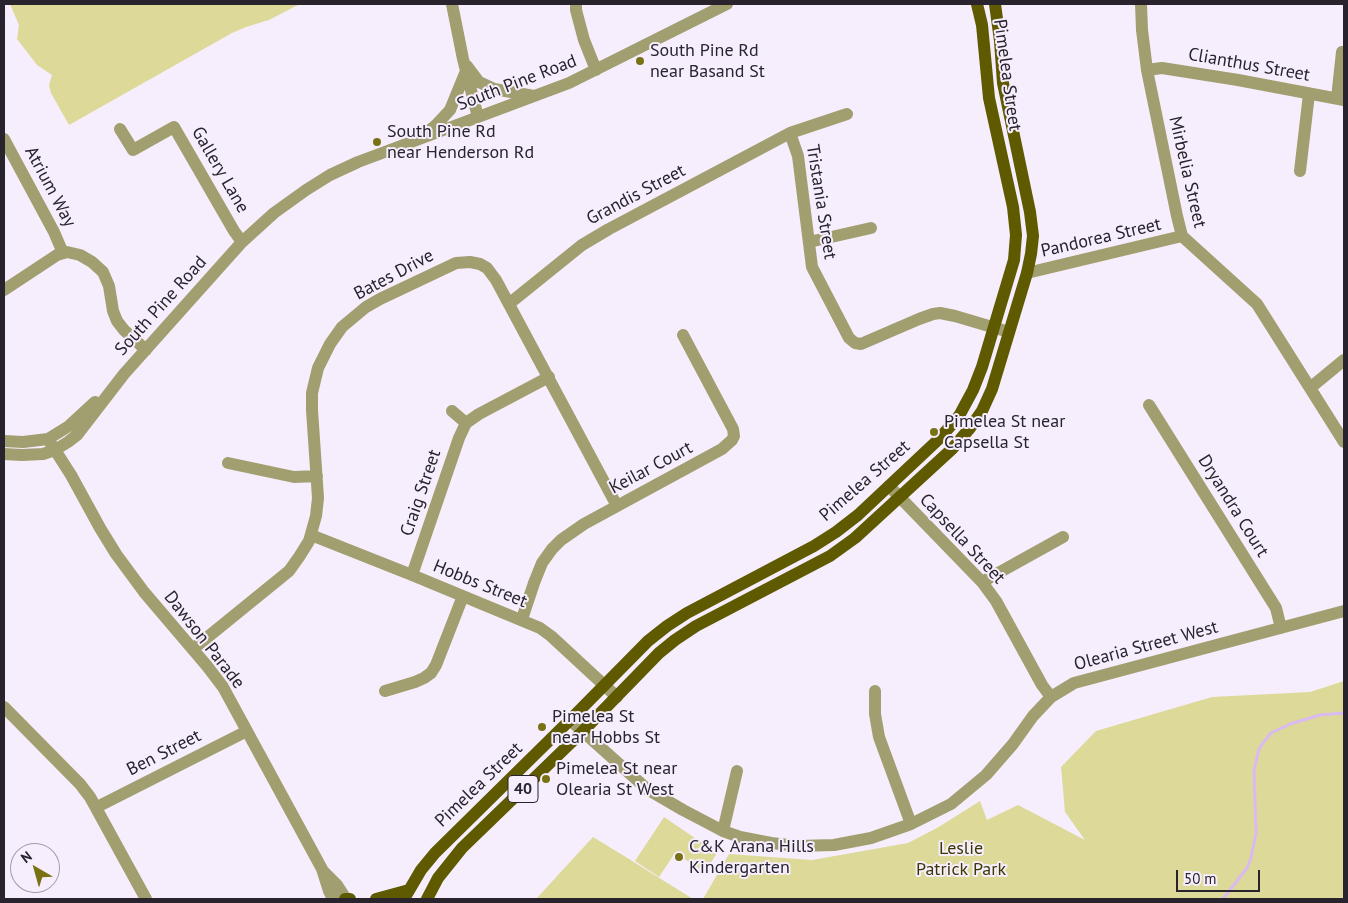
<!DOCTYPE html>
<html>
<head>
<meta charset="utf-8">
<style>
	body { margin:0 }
	#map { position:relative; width:1348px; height:903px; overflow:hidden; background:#f6eefd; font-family:"PT Sans",sans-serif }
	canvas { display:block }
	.frame { position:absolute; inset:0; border:5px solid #28232c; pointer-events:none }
	.north { position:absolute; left:10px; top:843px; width:50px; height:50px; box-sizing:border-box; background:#f6eefd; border:1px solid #a49da9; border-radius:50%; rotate:322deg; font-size:14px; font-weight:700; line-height:20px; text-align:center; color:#28232c }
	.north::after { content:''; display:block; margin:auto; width:18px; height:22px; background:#797215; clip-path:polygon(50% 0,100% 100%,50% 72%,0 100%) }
	.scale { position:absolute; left:1176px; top:870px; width:84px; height:22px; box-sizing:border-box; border:2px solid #28232c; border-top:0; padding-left:6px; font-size:15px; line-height:18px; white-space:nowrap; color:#28232c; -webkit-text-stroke:4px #f6eefd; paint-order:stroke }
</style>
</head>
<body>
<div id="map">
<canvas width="1348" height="903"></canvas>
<div class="frame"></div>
<div class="north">N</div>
<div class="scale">50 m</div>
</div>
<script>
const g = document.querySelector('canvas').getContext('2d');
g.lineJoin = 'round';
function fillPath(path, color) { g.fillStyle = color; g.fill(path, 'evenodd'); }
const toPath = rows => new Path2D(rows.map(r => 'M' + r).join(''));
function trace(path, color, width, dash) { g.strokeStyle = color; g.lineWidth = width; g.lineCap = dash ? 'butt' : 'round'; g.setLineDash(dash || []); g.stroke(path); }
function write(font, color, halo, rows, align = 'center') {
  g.font = font + ' "PT Sans",sans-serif'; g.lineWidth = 4; g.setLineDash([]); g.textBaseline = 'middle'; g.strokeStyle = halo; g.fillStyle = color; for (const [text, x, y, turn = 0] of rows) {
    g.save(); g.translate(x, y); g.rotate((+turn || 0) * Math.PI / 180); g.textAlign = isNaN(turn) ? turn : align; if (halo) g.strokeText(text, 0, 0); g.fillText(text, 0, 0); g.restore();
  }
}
const green = toPath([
	[10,4,300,4,269,20,246,27,232,33,69,125,51,93,49,85,52,75,37,65,17,39,19,25],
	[1344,681,1344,899,703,899,729,854,812,860,908,843,937,828,980,801,987,820,1018,805,1085,840,1065,812,1061,767,1096,731,1212,697,1310,692],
	[664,817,717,853,705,872,675,853,659,877,635,861],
	[593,837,629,859,693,899,536,899]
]);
const stream = toPath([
	[1223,899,1247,868,1251,858,1256,833,1254,770,1259,749,1263,743,1271,733,1290,724,1320,715,1344,713]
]);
const minor = toPath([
	[452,4,463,59,478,117],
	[576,4,576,10,584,40,596,70],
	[1141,4,1142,30,1147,70,1177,216,1182,236,1257,304,1344,442],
	[467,66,479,82,494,89,534,96],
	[1147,70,1162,68,1238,80,1344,100],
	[1337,98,1342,52],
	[120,129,133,150,174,127,234,231,242,242],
	[790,133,798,156,812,267,849,338,855,343,861,344,919,319,933,314,940,313,955,316,1009,332],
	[425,134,435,126,450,110,466,71],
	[4,139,54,232,63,253],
	[1300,171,1309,94],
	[809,242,871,228],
	[1027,273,1182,236],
	[4,290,57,255,67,252,80,255,92,262,103,272,109,286,113,311,117,321,124,330,146,350],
	[510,303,582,245,609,229,790,133,847,114],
	[1310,388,1344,360],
	[1149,405,1276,608,1281,628],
	[452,411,466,423],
	[48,439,71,475,100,528,116,554,144,592,207,666,223,687,322,869,329,891,333,899],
	[4,441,23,442,48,439,69,426,95,402],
	[4,454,22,455,43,454,55,450,68,442,77,435,124,374,242,242,274,213,306,190,330,175,358,162,569,83,727,4],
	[228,463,294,477,317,476],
	[889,486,982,582,996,601,1042,685,1051,697],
	[311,535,412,575,540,628,551,636,617,697],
	[412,575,459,438,466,423,479,414,549,377],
	[982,582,1063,537],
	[522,619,534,583,542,563,552,549,561,540,584,524,722,449,732,440,734,436,733,429,683,335],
	[193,649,289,571,299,557,309,541,316,516,318,498,312,410,312,393,318,368,330,344,342,327,366,307,380,299,456,263,470,262,480,264,487,268,496,280,617,506],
	[385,691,415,682,424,678,431,673,436,665,463,596],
	[875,691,875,714,879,737,911,824],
	[4,707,80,784,90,797,146,899],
	[570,720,647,789,683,810,723,831,740,837,771,843,798,846,834,845,871,838,911,824,951,804,986,775,1013,744,1033,716,1051,697,1074,683,1344,611],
	[97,807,247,731],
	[723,831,737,771],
	[323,871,337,885,346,899]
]);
const major = toPath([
	[345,899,350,899],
	[376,899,409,890],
	[404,899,421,870,435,853,570,720,648,641,667,626,687,613,814,546,836,532,858,515,940,438,959,416,973,390,982,367,1014,260,1016,235,1013,207,989,98,982,25,977,4],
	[427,899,438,878,462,848,583,731,659,653,675,640,696,626,830,556,855,538,952,449,970,428,982,411,992,389,1027,273,1031,254,1033,236,1030,212,1003,83,1000,41,995,4]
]);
const markers = [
	[640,61,5,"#797215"],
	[377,142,5,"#797215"],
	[934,432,5,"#797215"],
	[542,727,5,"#797215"],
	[546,779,5,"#797215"],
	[679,857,5,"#797215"]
];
const shields = [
	[523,789,30]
];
const shieldNames = [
	["40",523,789]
];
const poiNames = [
	["South Pine Rd",650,51],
	["near Basand St",650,72],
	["South Pine Rd",387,132],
	["near Henderson Rd",387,153],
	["Pimelea St near",944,422],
	["Capsella St",944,443],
	["Pimelea St",552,717],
	["near Hobbs St",552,738],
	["Pimelea St near",556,769],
	["Olearia St West",556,790],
	["C&K Arana Hills",689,847],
	["Kindergarten",689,868]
];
const streetNames = [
	["Clianthus Street",1249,65,10],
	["Pimelea Street",1007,75,82],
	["South Pine Road",517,83,-21],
	["Gallery Lane",220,170,60],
	["Mirbelia Street",1187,172,77],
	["Atrium Way",50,187,62],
	["Grandis Street",636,195,-28],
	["Tristania Street",821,202,81],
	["Pandorea Street",1101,238,-13],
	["Bates Drive",394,275,-28],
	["South Pine Road",161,306,-48],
	["Keilar Court",651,468,-28],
	["Pimelea Street",865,481,-41],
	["Craig Street",421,493,-71],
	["Dryandra Court",1233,506,58],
	["Capsella Street",962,539,47],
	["Hobbs Street",480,584,22],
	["Dawson Parade",204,640,52],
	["Olearia Street West",1146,646,-15],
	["Ben Street",164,753,-27],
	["Pimelea Street",479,785,-44]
];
const parkNames = [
	["Leslie",961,849],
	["Patrick Park",961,870]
];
fillPath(green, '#ddd999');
trace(stream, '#d9baf1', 3);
trace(minor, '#a19f70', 12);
trace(major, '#5f5900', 12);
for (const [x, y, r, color] of markers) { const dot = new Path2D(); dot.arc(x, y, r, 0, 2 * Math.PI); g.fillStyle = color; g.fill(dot); trace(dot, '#f6eefd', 2); }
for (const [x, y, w] of shields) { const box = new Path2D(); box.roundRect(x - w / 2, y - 13.5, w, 27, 4); g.fillStyle = '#f6eefd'; g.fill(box); trace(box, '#28232c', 1); }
write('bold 16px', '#28232c', null, shieldNames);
write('18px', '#28232c', '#f6eefd', poiNames, 'left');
write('18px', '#28232c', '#f6eefd', streetNames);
write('18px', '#3b3703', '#f6eefd', parkNames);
</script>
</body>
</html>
